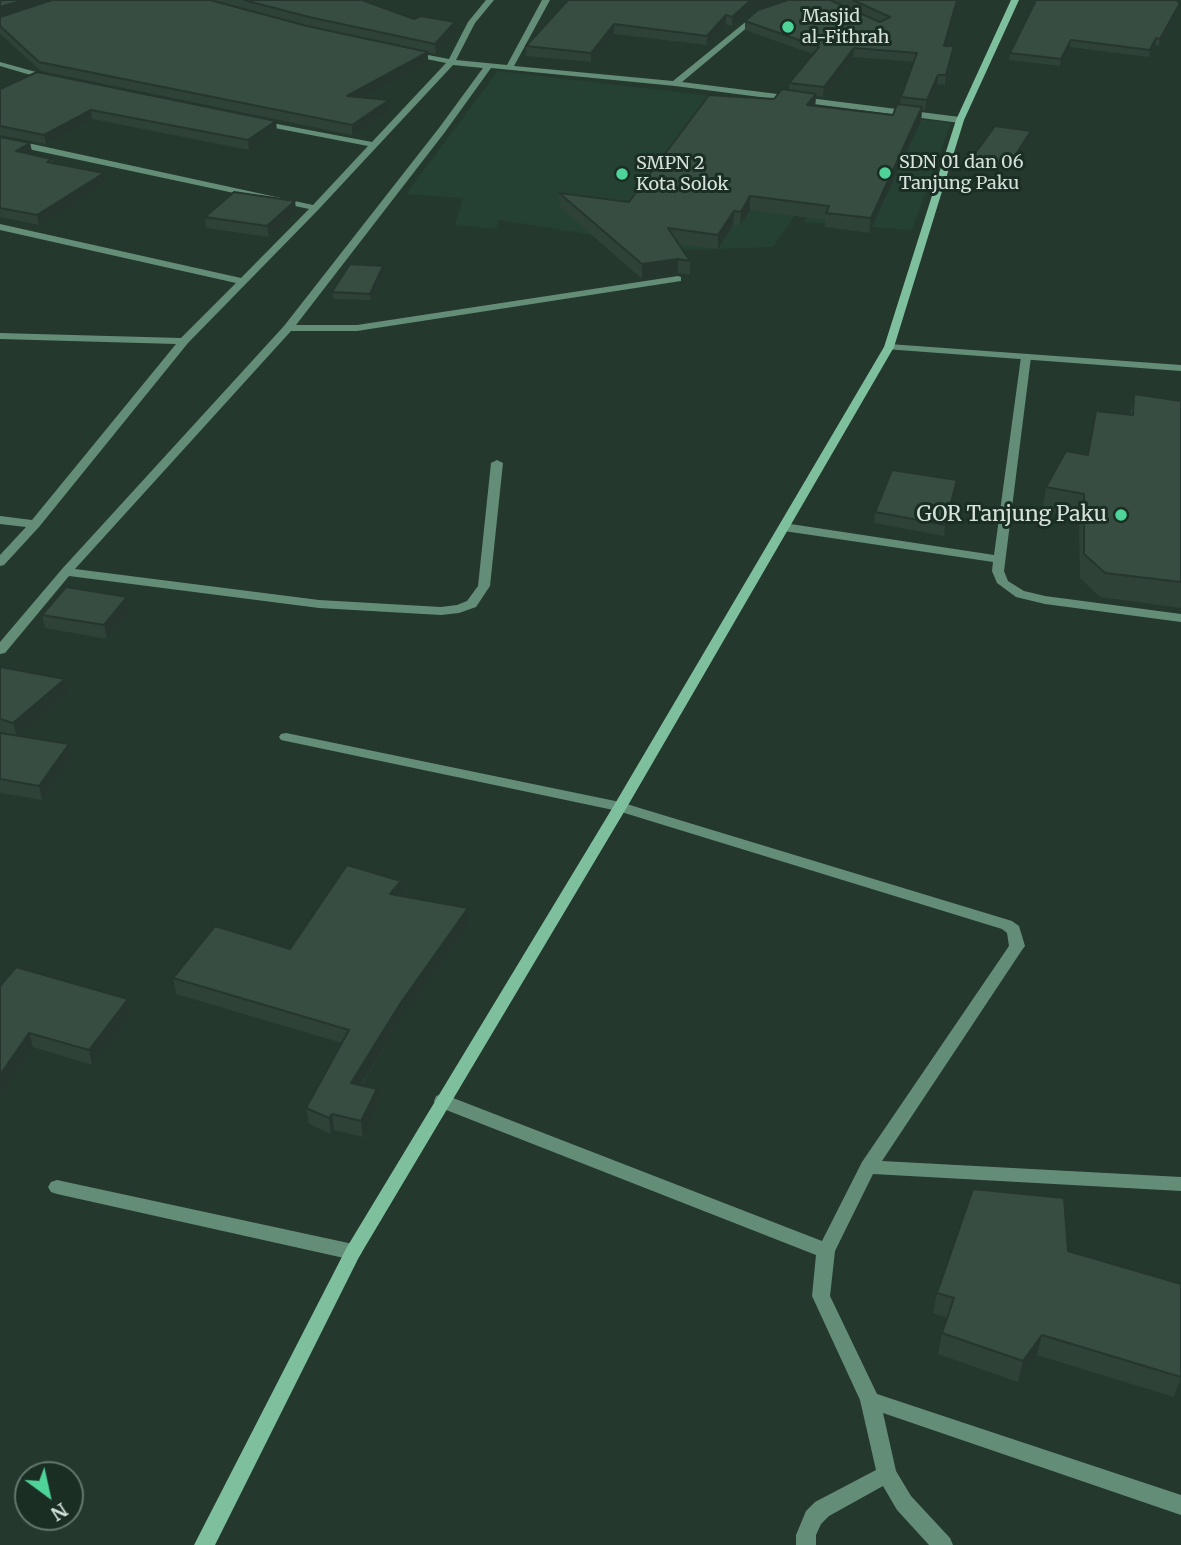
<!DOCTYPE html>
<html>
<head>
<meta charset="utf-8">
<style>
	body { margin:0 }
	#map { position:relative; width:1181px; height:1545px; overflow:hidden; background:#24382e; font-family:Merriweather,serif }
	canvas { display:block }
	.north { position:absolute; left:14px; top:1461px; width:70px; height:70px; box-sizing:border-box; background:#1a2e24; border:2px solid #65766d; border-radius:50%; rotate:147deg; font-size:19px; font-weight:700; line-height:28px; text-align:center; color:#d5e1da }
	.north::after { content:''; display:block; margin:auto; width:24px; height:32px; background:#4ed399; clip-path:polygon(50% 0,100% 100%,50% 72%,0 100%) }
</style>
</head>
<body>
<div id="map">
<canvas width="1181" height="1545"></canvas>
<div class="north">N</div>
</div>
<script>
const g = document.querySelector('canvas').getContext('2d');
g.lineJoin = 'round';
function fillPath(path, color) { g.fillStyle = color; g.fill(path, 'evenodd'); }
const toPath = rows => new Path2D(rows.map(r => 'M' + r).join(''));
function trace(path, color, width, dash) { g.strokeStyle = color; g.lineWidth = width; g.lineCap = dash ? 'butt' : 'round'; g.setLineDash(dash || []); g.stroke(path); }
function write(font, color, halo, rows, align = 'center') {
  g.font = font + ' Merriweather,serif'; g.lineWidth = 6; g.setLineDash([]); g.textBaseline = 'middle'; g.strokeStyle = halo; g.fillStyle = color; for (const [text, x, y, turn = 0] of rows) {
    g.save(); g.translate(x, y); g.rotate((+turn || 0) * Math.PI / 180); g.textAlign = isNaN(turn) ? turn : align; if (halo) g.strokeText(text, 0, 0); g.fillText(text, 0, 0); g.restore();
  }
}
const built = toPath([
	[498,71,864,114,773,247,691,250,499,220,496,229,455,225,463,198,406,194],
	[874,114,951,123,912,230,804,222]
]);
const lane = toPath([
	[1026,354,1031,357,1004,571,1008,581,1024,591,1045,596,1181,614,1181,622,1045,604,1016,597,997,583,992,571,993,562,784,531,778,527,784,523,994,555,1021,357,1026,354]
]);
const street = toPath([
	[486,0,494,0,475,23,456,60,507,65,542,0,550,0,514,66,673,81,759,11,762,11,762,15,682,82,960,117,964,120,960,123,675,86,491,68,445,132,296,325,357,325,678,276,681,277,681,281,357,331,291,331,75,569,319,600,441,607,457,605,467,601,478,586,491,463,497,460,503,463,490,586,476,607,459,613,441,615,319,608,69,576,5,653,0,654,0,642,62,569,284,326,439,128,483,68,453,65,318,210,188,343,39,527,4,565,0,566,0,555,26,527,0,524,0,516,32,520,176,344,0,339,0,333,181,338,236,283,0,230,0,224,241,278,309,209,0,143,0,137,313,205,368,146,259,125,256,124,256,120,372,142,446,63,407,55,407,51,449,59,468,22,486,0],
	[0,62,54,77,55,79,51,81,0,66,0,62],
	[889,344,1181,365,1181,371,885,349,884,347,889,344],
	[286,733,620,802,1012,921,1019,926,1025,946,1022,950,882,1161,1181,1177,1181,1191,873,1174,835,1251,830,1296,877,1394,1181,1495,1181,1515,883,1413,896,1471,911,1496,950,1538,953,1545,929,1545,897,1510,883,1486,829,1516,821,1524,816,1535,816,1545,796,1545,796,1535,806,1511,815,1502,876,1470,860,1400,812,1296,816,1255,436,1106,434,1101,436,1096,442,1094,448,1096,822,1241,862,1162,1009,946,1007,933,1002,929,618,811,281,740,279,737,281,734,286,733],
	[57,1180,353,1244,359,1247,362,1252,359,1257,353,1260,57,1194,51,1192,48,1187,51,1182,57,1180]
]);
const secondary = toPath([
	[1011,0,1019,0,964,120,894,347,627,807,359,1257,215,1545,194,1545,347,1247,613,807,884,347,956,120,1011,0]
]);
const wall = toPath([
	[0,0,362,0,414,19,456,32,436,54,310,26,428,62,363,98,390,111,352,135,41,71,0,34],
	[568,0,784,0,749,10,732,26,726,24,707,45,614,34,591,62,526,56,526,46],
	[832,0,958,0,957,8,945,46,953,56,945,85,937,84,925,110,922,110,921,121,869,233,825,227,825,220,750,210,740,226,733,225,718,249,679,244,690,261,690,275,678,273,642,279,560,207,559,193,629,202,774,99,789,90,789,83,813,54,745,30,745,21,880,22],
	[853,57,914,62,901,97,900,104,893,115,815,106,816,96,823,97],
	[1179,9,1159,46,1155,45,1149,57,1070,47,1060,66,1009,60,1010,53],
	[0,89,277,130,249,150,92,119,46,144,0,135],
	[0,137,30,143,32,152,29,154,52,159,53,163,105,183,39,225,0,217],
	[1030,137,1009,170,970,164,971,159],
	[295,201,296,212,269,237,206,228,205,217],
	[384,272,371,300,333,299,332,292],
	[1134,394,1181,401,1181,608,1100,597,1080,578,1079,518,1042,511,1046,487,1088,455,1130,415],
	[957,480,956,491,944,536,874,523,875,512],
	[127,597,129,610,107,639,45,628,42,615],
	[0,667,68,693,18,736,72,758,42,800,0,793,0,733,7,734,0,732],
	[403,896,468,908,469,924,401,1020,361,1086,378,1105,363,1137,334,1130,331,1134,309,1124,306,1108,342,1043,176,994,173,978,290,949],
	[0,986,128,999,132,1013,92,1065,33,1047,0,1096],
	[1068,1251,1181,1377,1174,1397,1037,1355,1018,1382,938,1354,942,1333,947,1318,933,1313,937,1293]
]);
const shadedWall = toPath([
	[24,0,56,0,0,17,0,7],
	[755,0,784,0,749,10,732,26,732,17,750,1],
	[958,0,957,8,943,55,944,46],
	[1180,3,1179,9,1159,46,1160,39],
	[726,15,726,24,707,45,707,36],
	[455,22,456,32,436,54,435,44],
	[614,24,614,34,591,62,591,53],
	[1156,38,1155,45,1149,57,1150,50],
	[1071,40,1070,47,1060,66,1061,59],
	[954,46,953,56,945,85,946,75],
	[854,48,853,57,823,97,824,87],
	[428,52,428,62,348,106,347,96],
	[938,75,937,84,925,110,927,100],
	[816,94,815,107,807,105],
	[389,100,390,111,352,135,352,125],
	[922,107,921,121,869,233,871,218],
	[91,110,92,119,46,144,44,135],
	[276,121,277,130,249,150,248,140],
	[1031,131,1030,137,1009,170,1009,165],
	[30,143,32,152,18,160,16,151],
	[104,173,105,183,39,225,37,215],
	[750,196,750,210,740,226,741,212],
	[295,201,296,212,269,237,267,226],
	[734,211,733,225,718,249,718,235],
	[678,259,678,273,642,279,642,264],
	[383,266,384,272,371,300,370,294],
	[957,480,956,491,944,536,945,525],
	[127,597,129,610,107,639,104,625],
	[65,679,68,693,17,737,13,723],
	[69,744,72,758,42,800,39,786],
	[401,881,403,896,390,894],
	[468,908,469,924,401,1020,352,1099,351,1083,400,1004],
	[128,999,132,1013,92,1065,89,1050],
	[29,1033,33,1047,0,1096,0,1075],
	[377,1089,378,1105,363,1137,361,1121],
	[332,1114,334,1130,331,1134,329,1118],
	[1042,1335,1037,1355,1018,1382,1023,1361]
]);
const building = toPath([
	[0,0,24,0,0,7,0,0],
	[52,0,210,0,307,26,428,52,347,96,389,100,352,125,39,62,0,26,0,17,52,0],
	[244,0,362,0,414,19,421,16,455,22,435,44,309,17,244,0],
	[568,0,755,0,750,1,732,17,726,15,707,36,614,24,591,53,526,46,568,0],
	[788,0,830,0,880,22,890,17,853,0,957,0,944,46,954,46,946,75,938,75,927,100,901,97,917,53,854,48,824,87,789,83,819,47,745,21,758,10,788,0],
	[1036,0,1176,0,1180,3,1160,39,1156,38,1150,50,1071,40,1061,59,1010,53,1036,0],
	[37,72,276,121,248,140,91,110,44,135,0,126,0,89,37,72],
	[782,89,816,94,807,105,893,115,897,104,922,107,871,218,826,213,829,206,750,196,741,212,734,211,718,235,668,228,690,261,678,259,642,264,559,193,629,202,709,95,774,99,782,89],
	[995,126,1031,131,1009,165,971,159,995,126],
	[0,137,30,143,16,151,52,159,47,162,104,173,37,215,0,208,0,137],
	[234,192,295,201,267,226,205,217,234,192],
	[350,264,383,266,370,294,332,292,350,264],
	[1134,394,1181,401,1181,582,1105,573,1084,554,1084,494,1046,487,1066,451,1088,455,1096,411,1133,415,1134,394],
	[892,470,957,480,945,525,875,512,892,470],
	[66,587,127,597,104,625,42,615,66,587],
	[0,667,65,679,13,723,0,719,0,667],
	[0,733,69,744,39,786,0,779,0,733],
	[347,865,401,881,390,894,468,908,400,1004,351,1083,377,1089,361,1121,332,1114,329,1118,306,1108,349,1030,173,978,215,926,290,949,347,865],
	[16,967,128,999,89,1050,29,1033,0,1075,0,986,16,967],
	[973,1189,1064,1198,1068,1251,1181,1284,1181,1377,1042,1335,1023,1361,942,1333,954,1298,937,1293,973,1189]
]);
const markers = [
	[788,27,7,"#4ed399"],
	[885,173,7,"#4ed399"],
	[622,174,7,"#4ed399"],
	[1121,515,7,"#4ed399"]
];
const farPoinames = [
	["Masjid",802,17],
	["al-Fithrah",802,38],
	["SDN 01 dan 06",899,163],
	["Tanjung Paku",899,184],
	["SMPN 2",636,164],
	["Kota Solok",636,185]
];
const poiNames = [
	["GOR Tanjung Paku",1107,515]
];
fillPath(built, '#254133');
fillPath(lane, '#648d78');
fillPath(street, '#648d78');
fillPath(secondary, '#7ec09e');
fillPath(wall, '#2f4238');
fillPath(shadedWall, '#26362e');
fillPath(building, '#374d41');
trace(building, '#26362e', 2);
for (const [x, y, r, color] of markers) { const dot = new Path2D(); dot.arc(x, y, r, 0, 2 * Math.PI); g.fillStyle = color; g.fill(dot); trace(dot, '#1a2e24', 2.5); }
write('18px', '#d5e1da', '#1a2e24', farPoinames, 'left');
write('21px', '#d5e1da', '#1a2e24', poiNames, 'right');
</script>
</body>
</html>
